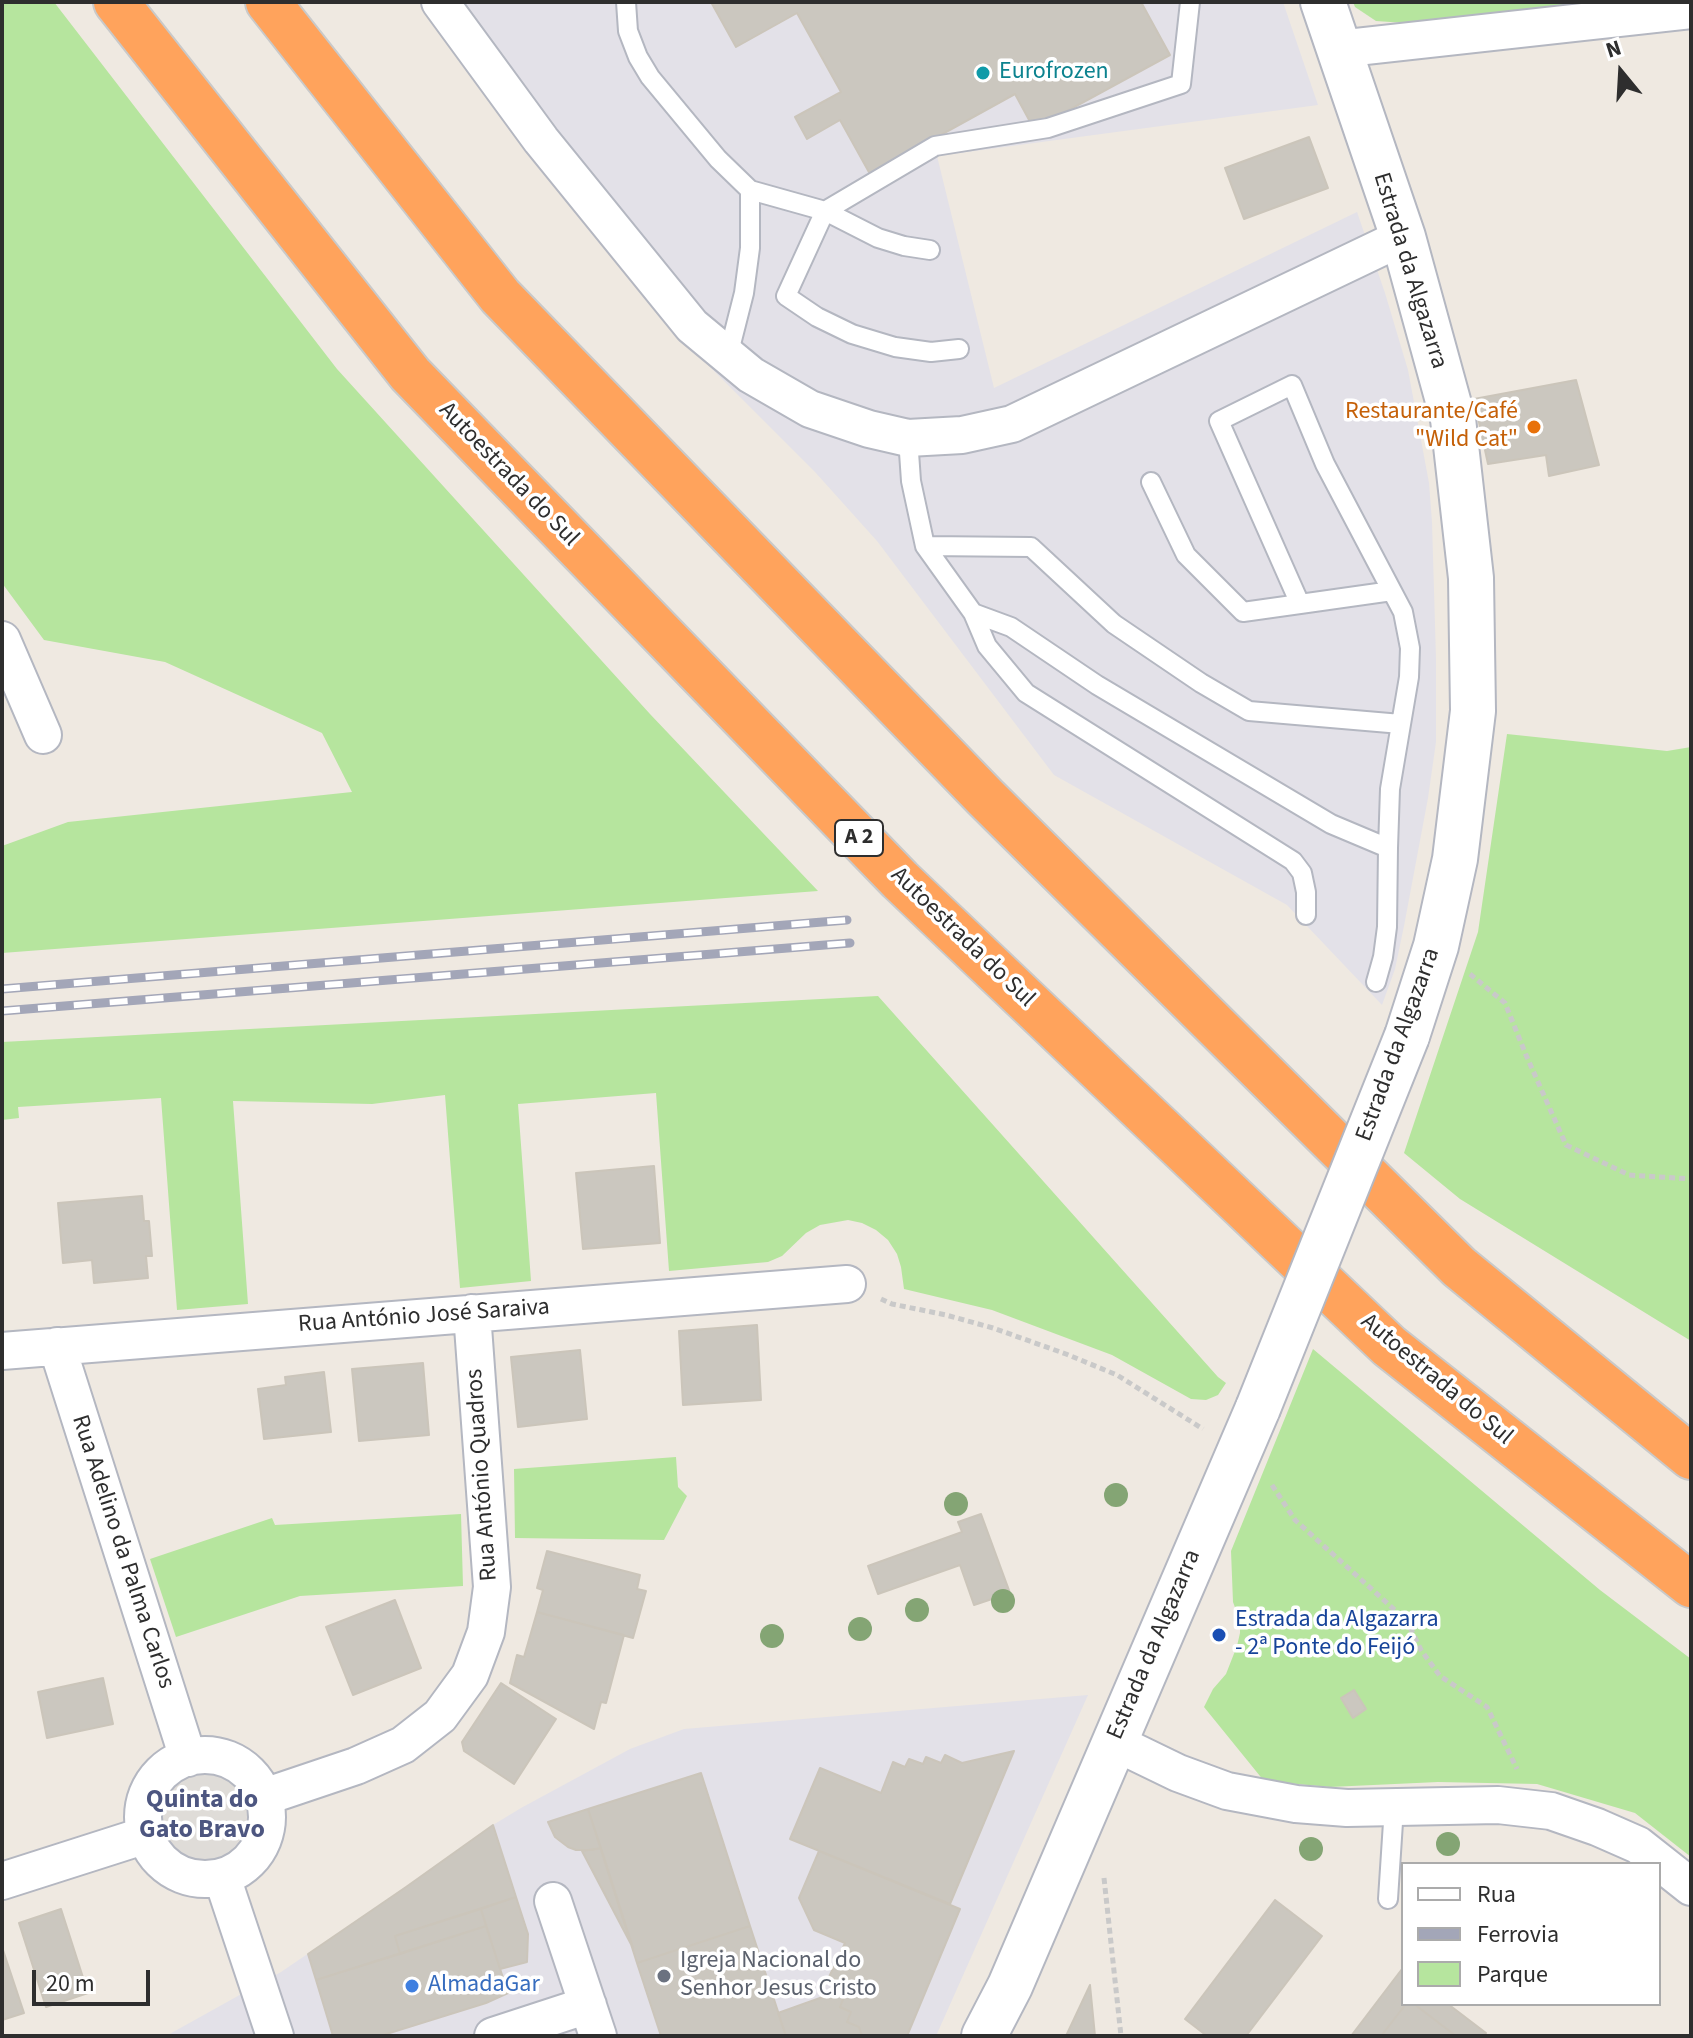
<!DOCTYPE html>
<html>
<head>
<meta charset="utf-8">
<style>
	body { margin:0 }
	#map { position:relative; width:1693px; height:2038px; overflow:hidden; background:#efe9e1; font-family:"Source Sans 3",sans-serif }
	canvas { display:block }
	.frame { position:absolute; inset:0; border:4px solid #2e2e2e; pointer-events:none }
	.legend { position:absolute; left:1401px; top:1862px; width:260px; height:144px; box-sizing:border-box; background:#fff; border:2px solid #ababab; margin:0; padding:10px 14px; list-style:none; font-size:24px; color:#2e2e2e }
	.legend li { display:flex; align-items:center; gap:16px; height:40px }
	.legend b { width:40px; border:2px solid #ababab }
	.north { position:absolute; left:1581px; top:32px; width:80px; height:80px; -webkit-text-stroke:6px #fff; paint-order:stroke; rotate:342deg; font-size:22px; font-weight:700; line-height:32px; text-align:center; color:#2e2e2e }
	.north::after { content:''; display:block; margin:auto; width:28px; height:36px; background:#2e2e2e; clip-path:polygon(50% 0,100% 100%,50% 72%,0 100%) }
	.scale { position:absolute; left:32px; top:1970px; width:118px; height:36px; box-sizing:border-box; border:4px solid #2e2e2e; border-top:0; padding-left:10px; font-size:24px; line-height:28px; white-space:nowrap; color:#2e2e2e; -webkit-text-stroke:6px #fff; paint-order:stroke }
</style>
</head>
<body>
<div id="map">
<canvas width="1693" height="2038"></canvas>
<div class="frame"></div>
<ul class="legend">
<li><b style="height:10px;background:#fff"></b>Rua</li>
<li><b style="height:10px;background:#a3a6b8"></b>Ferrovia</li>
<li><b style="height:22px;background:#b6e59e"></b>Parque</li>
</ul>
<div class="north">N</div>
<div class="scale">20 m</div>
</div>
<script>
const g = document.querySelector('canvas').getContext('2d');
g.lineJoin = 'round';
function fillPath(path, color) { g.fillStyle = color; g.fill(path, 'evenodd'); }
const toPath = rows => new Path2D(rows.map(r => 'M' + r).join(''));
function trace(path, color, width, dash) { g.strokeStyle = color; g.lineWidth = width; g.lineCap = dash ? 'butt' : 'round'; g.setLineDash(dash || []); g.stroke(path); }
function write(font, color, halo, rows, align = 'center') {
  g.font = font + ' "Source Sans 3",sans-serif'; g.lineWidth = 7; g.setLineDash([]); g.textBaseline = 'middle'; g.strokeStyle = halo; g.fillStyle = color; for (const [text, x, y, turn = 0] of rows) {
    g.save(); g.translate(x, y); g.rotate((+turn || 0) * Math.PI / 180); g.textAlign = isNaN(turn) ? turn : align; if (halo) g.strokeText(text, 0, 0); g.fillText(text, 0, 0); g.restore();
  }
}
const industrial = toPath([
	[419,2,1283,2,1318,105,937,156,994,388,1357,212,1385,293,1408,370,1429,483,1432,522,1436,659,1436,742,1428,798,1404,926,1395,969,1382,1005,1287,905,1054,775,877,541,815,472,659,316],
	[1088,1695,936,2036,166,2036,281,1972,406,1887,493,1825,521,1808,630,1749,684,1729]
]);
const green = toPath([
	[2,2,54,2,337,369,650,714,818,891,2,953,2,846,68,822,352,792,322,733,165,662,44,640,2,583],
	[1353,2,1593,2,1483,17,1405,23,1376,21,1355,7],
	[1507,734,1667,751,1691,747,1691,1341,1460,1199,1404,1153,1478,932],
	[878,996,1218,1377,1226,1383,1218,1395,1206,1400,1191,1399,1112,1355,992,1310,904,1289,901,1267,897,1254,888,1240,876,1230,862,1223,848,1220,820,1225,806,1233,782,1256,768,1262,669,1271,656,1093,518,1104,531,1281,460,1288,445,1095,372,1104,233,1101,248,1304,177,1310,161,1098,18,1107,19,1118,2,1120,2,1042],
	[1313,1349,1600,1590,1691,1659,1691,1857,1635,1813,1537,1784,1438,1782,1330,1787,1264,1781,1204,1707,1213,1689,1226,1674,1237,1646,1240,1633,1240,1621,1233,1602,1231,1551],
	[676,1457,678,1487,687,1496,664,1540,515,1538,514,1469],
	[461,1514,463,1586,300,1596,176,1637,150,1559,272,1518,275,1525]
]);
const plaza = toPath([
	'159 1816a44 44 0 1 1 88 0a44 44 0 1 1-88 0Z'
]);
const building = toPath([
	[711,2,1141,2,1170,55,1034,129,1015,94,870,174,840,120,807,139,795,117,841,92,797,13,736,47,711,2],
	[1309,137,1328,188,1244,219,1225,168,1309,137],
	[1576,380,1599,465,1549,476,1546,455,1488,464,1474,399,1576,380],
	[654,1166,660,1243,583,1249,576,1173,654,1166],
	[142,1196,144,1221,149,1221,152,1256,146,1256,148,1278,94,1283,92,1260,63,1263,58,1203,142,1196],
	[757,1325,761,1400,683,1405,679,1331,757,1325],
	[580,1350,587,1419,518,1427,511,1357,580,1350],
	[423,1363,429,1435,359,1441,352,1369,423,1363],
	[324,1372,331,1432,264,1439,258,1389,286,1385,285,1377,324,1372],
	[981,1514,1010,1593,974,1605,960,1565,878,1594,868,1566,962,1532,958,1522,981,1514],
	[547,1551,640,1575,637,1589,646,1591,633,1638,537,1612,543,1590,537,1588,547,1551],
	[395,1600,421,1668,353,1695,326,1627,395,1600],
	[537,1612,624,1635,606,1703,601,1702,594,1729,510,1683,517,1655,524,1657,537,1612],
	[103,1678,113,1724,47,1738,38,1692,103,1678],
	[501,1683,556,1719,514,1784,464,1751,462,1742,501,1683],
	[1354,1690,1366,1709,1353,1718,1341,1698,1354,1690],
	[1014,1751,950,1904,790,1839,820,1768,881,1793,893,1762,905,1767,909,1759,923,1764,926,1757,941,1763,945,1755,962,1763,1014,1751],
	[701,1773,750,1926,637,1963,588,1809,701,1773],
	[588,1809,601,1848,592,1850,576,1850,568,1847,555,1837,548,1822,588,1809],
	[493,1825,516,1897,395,1936,400,1954,316,1980,308,1954,406,1887,493,1825],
	[601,1848,633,1948,582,1851,601,1848],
	[819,1851,960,1909,907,2036,862,2036,859,2027,847,2022,851,2012,840,2007,844,1997,834,1993,839,1982,829,1977,845,1943,814,1930,799,1898,819,1851],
	[516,1897,528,1934,527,1962,500,1969,481,1909,516,1897],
	[1275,1900,1322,1936,1246,2036,1207,2036,1185,2019,1275,1900],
	[61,1909,88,1993,46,2007,19,1923,61,1909],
	[481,1909,486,1926,400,1954,395,1936,481,1909],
	[486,1926,508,1993,486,2003,380,2036,333,2036,316,1980,486,1926],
	[750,1926,786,2036,661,2036,637,1963,750,1926],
	[2,1947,24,2013,2,2020,2,1947],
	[1402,1969,1403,2004,1406,2004,1381,2036,1351,2036,1402,1969],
	[1090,1985,1095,2036,1066,2036,1090,1985],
	[834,1993,844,1997,840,2007,851,2012,847,2022,859,2027,862,2036,786,2036,778,2013,834,1993],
	[1406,2004,1414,2004,1456,2036,1381,2036,1406,2004],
	[1414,2004,1448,2004,1486,2033,1484,2036,1456,2036,1414,2004]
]);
const path = toPath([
	[1470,974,1505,1003,1526,1055,1566,1145,1629,1175,1691,1179],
	[881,1299,892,1304,946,1315,993,1328,1066,1354,1117,1375,1203,1429],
	[1272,1485,1295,1520,1407,1621,1421,1650,1440,1676,1487,1707,1517,1769],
	[1104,1878,1121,2036]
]);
const lane = toPath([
	[626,2,628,31,638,57,650,77,718,159,750,190,825,211,935,146,1048,128,1181,84,1190,2],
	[930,250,904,246,878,238,825,211,786,296,817,317,852,334,895,347,931,352,959,349],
	[728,356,744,293,750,248,750,190],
	[908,438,911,481,925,546,1031,547,1114,624,1201,683,1249,711,1401,724],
	[1151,482,1186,555,1243,612,1300,604],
	[925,546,973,613],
	[1388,848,1390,789,1409,677,1410,648,1403,612,1325,464,1292,385,1219,421,1300,604,1392,591],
	[1306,915,1306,892,1302,873,1293,861,1026,693,987,646,973,613,1011,627,1097,685,1331,824,1388,848,1387,927,1383,957,1376,982],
	[1388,1899,1394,1807]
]);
const street = toPath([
	[440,2,541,140,692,326,751,375,810,409,869,429,908,438,962,435,1012,424,1403,237],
	[1338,49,1691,10],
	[2,640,43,735],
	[57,1346,188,1758],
	[2,1351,847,1284],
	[1114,1742,1178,1773,1227,1791,1296,1804,1347,1808,1498,1805,1551,1811,1597,1827,1638,1845,1691,1887],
	'143 1817a62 62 0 1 1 124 0a62 62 0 1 1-124 0Z',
	[264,1797,356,1766,403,1745,440,1716,470,1675,486,1632,492,1587,472,1313],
	[222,1877,275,2036],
	[2,1881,146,1835],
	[553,1901,598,2036],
	[493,2036,588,2005]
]);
const secondary = toPath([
	[1323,2,1403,237,1453,419,1471,578,1473,711,1455,859,1436,946,1407,1036],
	[984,2036,1010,1986,1258,1408]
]);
const highway = toPath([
	[116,2,410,374,900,880,1389,1346,1691,1585],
	[268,2,500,296,985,797,1459,1267,1691,1457]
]);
const rail = toPath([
	[2,989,847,920],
	[2,1011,850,943]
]);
const secondaryBridge = toPath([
	[1258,1408,1407,1036]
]);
const trees = [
	[1116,1495],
	[956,1504],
	[1003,1601],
	[917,1610],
	[860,1629],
	[772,1636],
	[1448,1844],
	[1311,1849]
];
const markers = [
	[983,73,8,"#0f9aa8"],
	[1534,427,8,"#e8710a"],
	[1219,1635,8,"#1a4fb4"],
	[664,1976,8,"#6b7280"],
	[412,1986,8,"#3f7fe0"]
];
const shields = [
	[859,838,48]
];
const shieldNames = [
	["A 2",859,838]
];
const cultureNames = [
	["Eurofrozen",999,73]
];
const streetNames = [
	["Estrada da Algazarra",1409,271,73],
	["Autoestrada do Sul",508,475,46],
	["Autoestrada do Sul",962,938,44],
	["Estrada da Algazarra",1399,1045,-70],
	["Rua António José Saraiva",424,1317,-4],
	["Autoestrada do Sul",1436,1380,40],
	["Rua António Quadros",483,1475,-94],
	["Rua Adelino da Palma Carlos",122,1552,72],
	["Estrada da Algazarra",1155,1645,-67]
];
const foodNames = [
	["Restaurante/Café",1518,413],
	["\"Wild Cat\"",1518,441]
];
const transitNames = [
	["Estrada da Algazarra",1235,1621],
	["- 2ª Ponte do Feijó",1235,1649]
];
const worshipNames = [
	["Igreja Nacional do",680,1962],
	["Senhor Jesus Cristo",680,1990]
];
const shopNames = [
	["AlmadaGar",428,1986]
];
const neighbourhoodNames = [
	["Quinta do",202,1801],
	["Gato Bravo",202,1831]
];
fillPath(industrial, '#e3e1e8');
fillPath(green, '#b6e59e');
fillPath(plaza, '#dfdcd8');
fillPath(building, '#cbc7bf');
trace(building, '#cbc5ba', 2);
trace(lane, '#b4b7c1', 22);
trace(street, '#b4b7c1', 40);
trace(secondary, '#b4b7c1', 48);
trace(highway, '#c9c9c9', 48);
trace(path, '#c9c9c9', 5, [6, 4]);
trace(lane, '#fff', 18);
trace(street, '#fff', 36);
trace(secondary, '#fff', 44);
trace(highway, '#ffa35c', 44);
trace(rail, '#a3a6b8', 9);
trace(rail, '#fff', 6, [18]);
trace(secondaryBridge, '#b4b7c1', 48, []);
trace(secondaryBridge, '#fff', 44);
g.fillStyle = '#84a574';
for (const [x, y] of trees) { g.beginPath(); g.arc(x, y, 12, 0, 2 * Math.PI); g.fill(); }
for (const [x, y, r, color] of markers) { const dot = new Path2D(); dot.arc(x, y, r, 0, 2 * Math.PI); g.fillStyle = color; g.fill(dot); trace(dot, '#fff', 3); }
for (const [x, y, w] of shields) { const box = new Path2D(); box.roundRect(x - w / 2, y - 18, w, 36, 6); g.fillStyle = '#fff'; g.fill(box); trace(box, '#2e2e2e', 2); }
write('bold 22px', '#2e2e2e', null, shieldNames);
write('24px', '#0d838f', '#fff', cultureNames, 'left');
write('24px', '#2e2e2e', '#fff', streetNames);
write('24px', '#c56008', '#fff', foodNames, 'right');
write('24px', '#164399', '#fff', transitNames, 'left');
write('24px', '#5b616d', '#fff', worshipNames, 'left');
write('24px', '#366cbe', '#fff', shopNames, 'left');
write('bold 26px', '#4d5680', '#fff', neighbourhoodNames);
</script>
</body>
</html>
